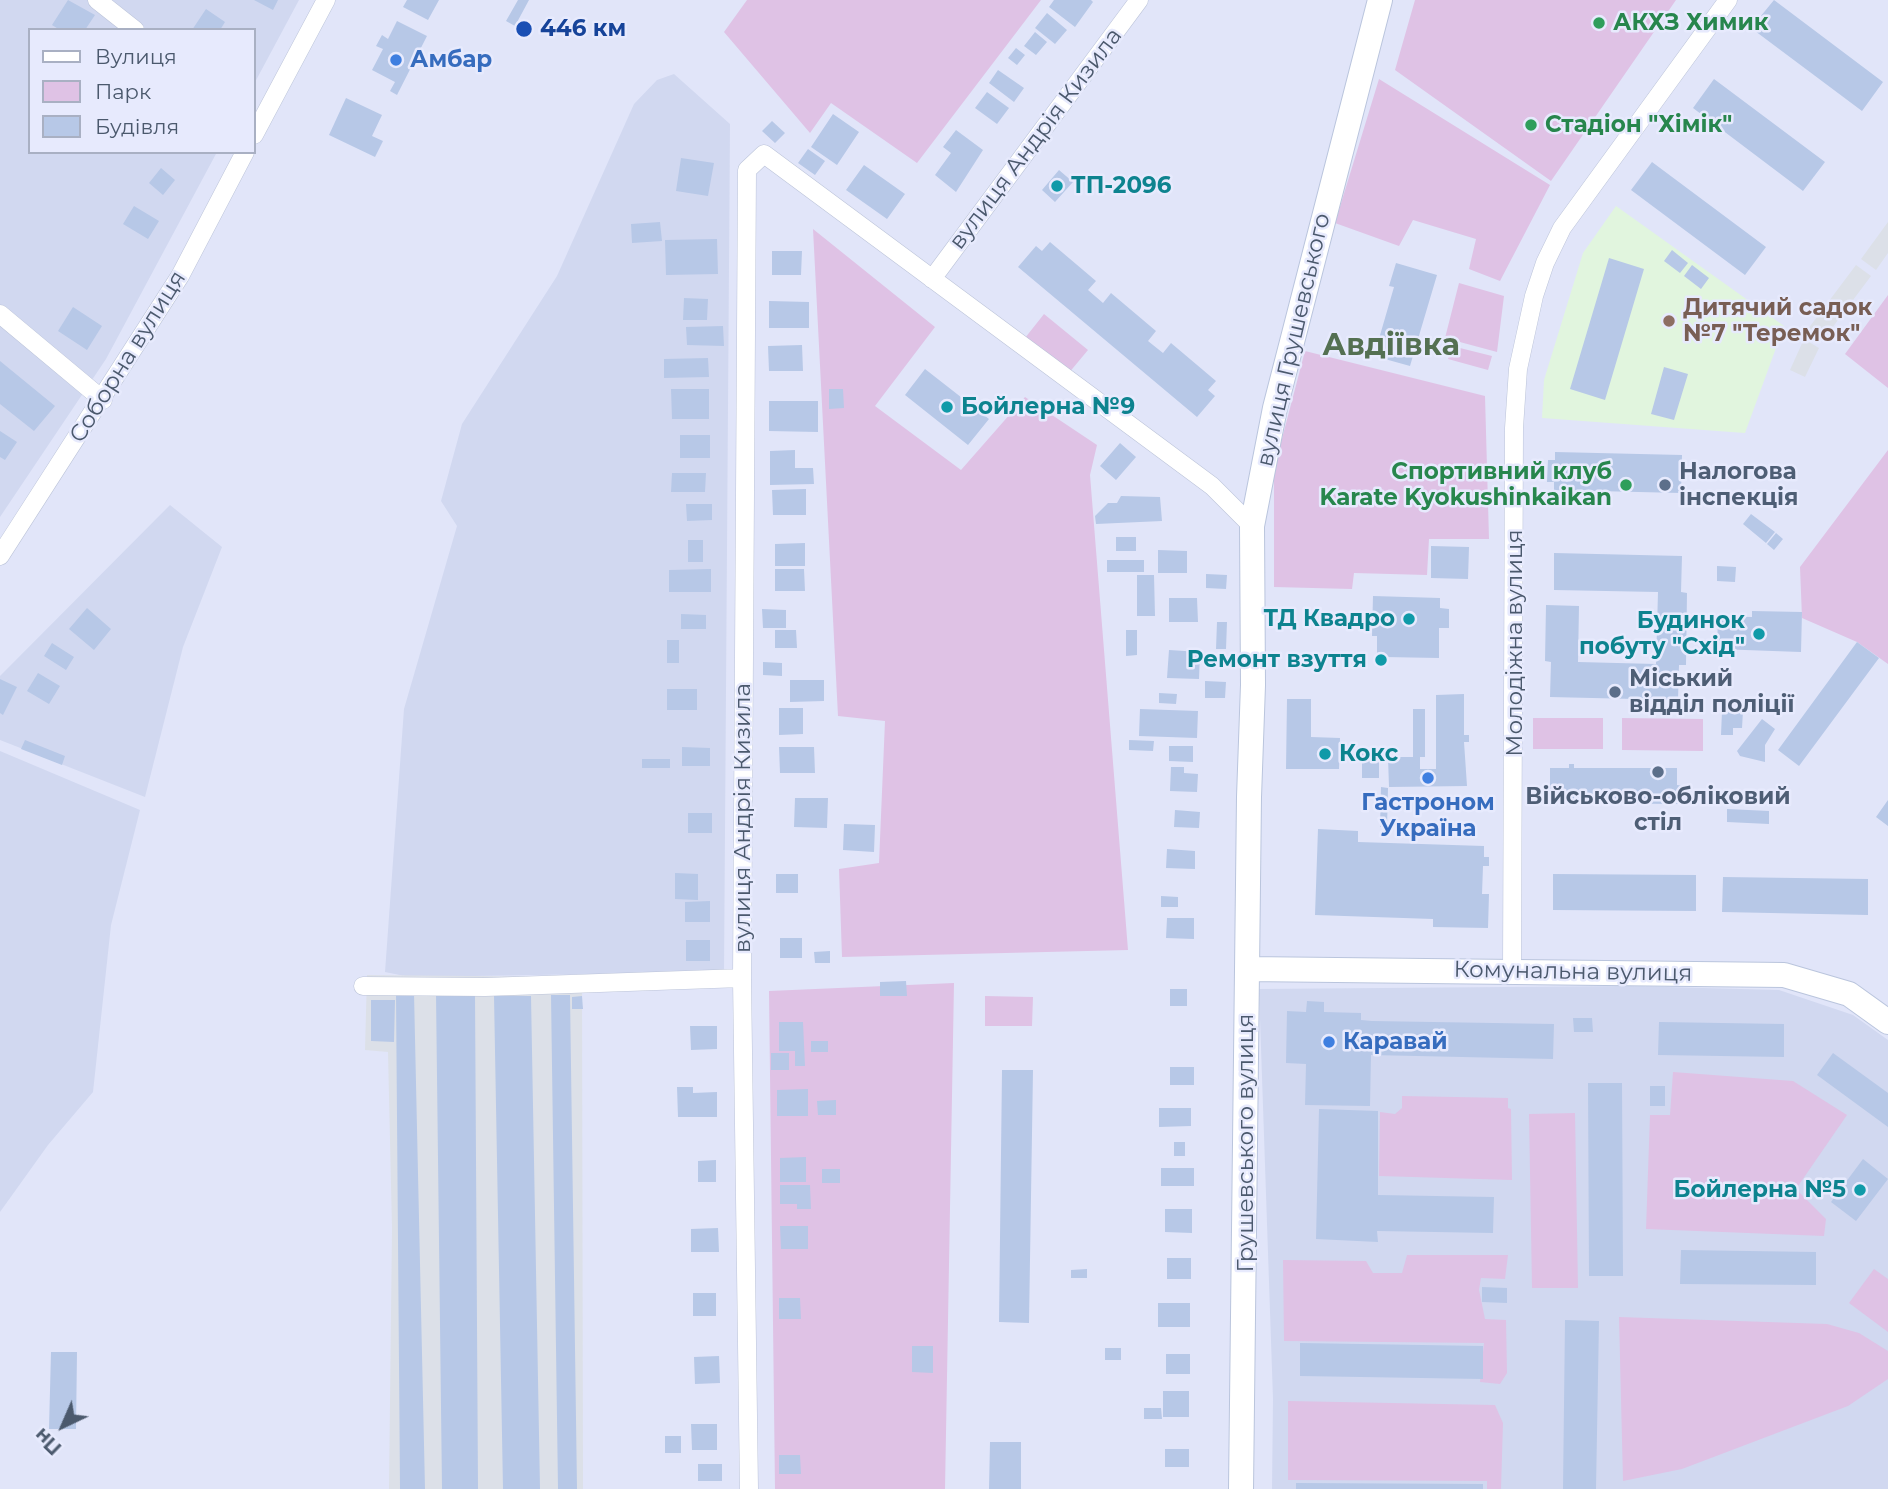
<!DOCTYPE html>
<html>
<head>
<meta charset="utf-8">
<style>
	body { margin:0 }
	#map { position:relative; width:1888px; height:1489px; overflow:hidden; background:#e1e5f9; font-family:Montserrat,sans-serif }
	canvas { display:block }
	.legend { position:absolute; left:28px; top:28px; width:228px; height:126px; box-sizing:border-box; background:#e7eafd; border:2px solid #a9b0c3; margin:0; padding:9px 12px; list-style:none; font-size:21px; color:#4b596d }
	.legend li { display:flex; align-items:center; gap:14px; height:35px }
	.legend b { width:35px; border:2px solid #a9b0c3 }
	.north { position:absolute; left:28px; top:1391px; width:70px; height:70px; -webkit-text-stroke:5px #e7eafd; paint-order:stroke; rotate:224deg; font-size:19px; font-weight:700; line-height:28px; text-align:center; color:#4b596d }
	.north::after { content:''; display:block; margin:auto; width:24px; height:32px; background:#4b596d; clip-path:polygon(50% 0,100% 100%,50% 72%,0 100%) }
</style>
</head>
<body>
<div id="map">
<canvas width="1888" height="1489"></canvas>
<ul class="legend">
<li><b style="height:9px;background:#fff"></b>Вулиця</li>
<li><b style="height:19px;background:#dfc2e5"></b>Парк</li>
<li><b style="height:19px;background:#b7c8e7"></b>Будівля</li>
</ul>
<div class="north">Пн</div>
</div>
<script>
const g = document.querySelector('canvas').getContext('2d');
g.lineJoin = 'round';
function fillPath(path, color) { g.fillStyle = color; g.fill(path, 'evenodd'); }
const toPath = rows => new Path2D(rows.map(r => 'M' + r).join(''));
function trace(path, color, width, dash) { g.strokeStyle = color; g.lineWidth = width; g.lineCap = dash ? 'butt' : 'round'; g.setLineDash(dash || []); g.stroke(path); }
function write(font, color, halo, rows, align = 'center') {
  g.font = font + ' Montserrat,sans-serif'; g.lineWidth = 5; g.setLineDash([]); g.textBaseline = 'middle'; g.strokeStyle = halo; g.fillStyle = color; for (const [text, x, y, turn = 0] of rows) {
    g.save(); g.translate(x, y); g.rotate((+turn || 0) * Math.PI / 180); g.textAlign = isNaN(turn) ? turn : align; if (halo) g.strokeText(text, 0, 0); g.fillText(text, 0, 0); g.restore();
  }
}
const residential = toPath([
	[0,0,299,0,254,84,254,30,30,30,30,152,217,152,106,359,0,517],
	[674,74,730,124,724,972,410,977,385,972,404,709,457,526,441,501,462,424,557,276,634,104,657,80],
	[170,505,222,547,183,647,145,797,0,740,0,676],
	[0,751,140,810,111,925,93,1092,48,1145,0,1212],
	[1628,986,1779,990,1853,1015,1888,1040,1888,1489,1272,1489,1273,1399,1259,989]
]);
const industrial = toPath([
	[1888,222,1888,253,1876,270,1861,259],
	[1856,265,1871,276,1823,340,1808,329],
	[1804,339,1819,348,1805,377,1790,370],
	[367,975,582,977,583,1489,389,1489,392,1228,388,1052,365,1050]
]);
const education = toPath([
	[1616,206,1784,326,1745,433,1542,418,1544,380,1583,253]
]);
const green = toPath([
	[747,0,1041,0,917,163,831,103,810,133,724,32],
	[1415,0,1676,0,1551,181,1395,70],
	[1379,79,1550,185,1500,281,1469,269,1476,239,1413,220,1399,246,1335,223],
	[813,229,935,327,875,406,961,470,1025,397,1097,445,1090,475,1128,950,842,957,839,869,879,863,885,721,838,716],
	[1459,283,1504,296,1497,352,1445,338],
	[1888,295,1888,388,1845,354],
	[1044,314,1088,350,1068,374,1025,338],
	[1452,346,1492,356,1488,370,1448,359],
	[1305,351,1485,396,1489,539,1429,539,1427,575,1354,573,1352,589,1274,587,1274,469],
	[1888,450,1888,664,1857,642,1802,618,1800,567],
	[1533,718,1603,718,1603,749,1533,749],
	[1622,718,1703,719,1703,751,1622,750],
	[954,983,945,1489,775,1489,769,991],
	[985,996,1033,997,1032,1026,985,1026],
	[1673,1072,1793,1081,1847,1115,1796,1189,1826,1219,1824,1236,1646,1229,1650,1115,1670,1115],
	[1402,1096,1508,1098,1508,1108,1511,1109,1512,1180,1379,1176,1380,1112,1395,1114,1402,1108],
	[1575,1113,1578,1288,1532,1288,1529,1114],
	[1407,1255,1508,1255,1505,1279,1481,1278,1479,1290,1485,1319,1506,1320,1507,1373,1500,1384,1480,1382,1484,1343,1284,1341,1283,1260,1366,1261,1373,1273,1402,1273],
	[1874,1269,1888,1279,1888,1332,1849,1303],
	[1619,1317,1827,1324,1859,1333,1888,1351,1888,1379,1848,1406,1682,1469,1623,1481],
	[1288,1401,1495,1405,1503,1423,1501,1489,1487,1489,1487,1481,1288,1480]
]);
const building = toPath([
	[68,0,95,15,85,30,60,30,52,25],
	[254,0,278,0,273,10],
	[407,0,439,0,428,20,403,7],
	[518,0,529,0,515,26,506,21],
	[1054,0,1091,0,1093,2,1075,27,1049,7],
	[1774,0,1883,82,1862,111,1751,28],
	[206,9,225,22,220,30,192,30],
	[1047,13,1067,30,1055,44,1035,28],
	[397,21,427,36,397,95,390,91,395,82,372,70,383,49,376,46,382,35,388,39],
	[1035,32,1047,42,1036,55,1024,46],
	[1016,48,1025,55,1017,65,1008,58],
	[998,70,1024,88,1014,102,989,83],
	[1714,79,1825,162,1803,191,1693,108],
	[987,92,1009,108,997,124,975,108],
	[346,98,382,115,372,136,383,141,375,157,329,135],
	[833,114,859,132,837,165,811,147],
	[772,121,785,133,775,143,762,131],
	[956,130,983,150,956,192,935,175,951,153,943,147],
	[808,149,825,161,815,175,798,163],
	[681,158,714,163,708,196,676,191],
	[1652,162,1766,247,1745,275,1631,190],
	[864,165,905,194,887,219,846,190],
	[161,168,175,180,163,195,149,183],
	[1059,170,1073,182,1055,202,1042,190],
	[134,206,159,221,148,239,123,224],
	[660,222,662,241,632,243,631,224],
	[717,239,718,274,666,275,665,240],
	[1050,242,1096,281,1088,290,1103,303,1111,293,1156,331,1148,341,1163,353,1171,343,1216,381,1208,390,1215,396,1197,417,1018,267,1036,246,1042,251],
	[1672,250,1688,263,1680,273,1664,261],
	[772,251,802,251,801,275,772,275],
	[1609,258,1644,269,1605,400,1570,389],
	[1396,263,1437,275,1410,366,1374,356,1394,287,1389,286],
	[1692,265,1709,278,1701,289,1684,276],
	[684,298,708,299,707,320,683,320],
	[769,301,809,302,809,328,769,328],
	[73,307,102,326,87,350,58,331],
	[723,326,724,346,687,345,686,327],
	[802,345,803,371,769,371,768,346],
	[708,358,709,377,664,378,664,359],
	[0,361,55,406,34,431,0,404],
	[1664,367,1688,374,1674,420,1651,414],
	[925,369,989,419,968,445,905,395],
	[671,389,709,389,709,419,672,419],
	[829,389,843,389,844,408,829,409],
	[769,401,818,401,818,432,769,431],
	[0,431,17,442,5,460,0,457],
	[680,435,710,435,710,458,680,458],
	[1120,443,1136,457,1116,480,1100,466],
	[795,450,795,468,813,468,814,484,770,485,770,451],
	[1555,452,1682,455,1681,493,1554,490,1554,482,1547,482,1548,460,1555,460],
	[672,473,706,473,705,492,671,492],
	[806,489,806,515,773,515,772,490],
	[1121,496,1160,497,1162,521,1096,524,1095,516,1108,503,1117,503],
	[686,504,712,504,712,520,687,521],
	[1751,514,1775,532,1766,543,1743,524],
	[1776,533,1783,539,1774,550,1767,544],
	[1116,537,1136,537,1136,551,1116,551],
	[688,540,703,540,703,562,688,562],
	[805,543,805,566,775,566,775,544],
	[1431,546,1469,547,1468,579,1431,578],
	[1158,550,1187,551,1187,573,1158,573],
	[1554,553,1682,556,1681,592,1687,593,1686,665,1679,665,1678,700,1550,697,1551,662,1545,661,1546,605,1579,606,1578,662,1656,664,1658,592,1554,590],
	[1107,560,1144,560,1144,572,1107,572],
	[1717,566,1736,567,1735,582,1717,581],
	[711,569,711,592,669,592,669,570],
	[775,569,804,569,805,591,775,591],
	[1206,574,1227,575,1226,589,1206,588],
	[1137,575,1154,575,1155,616,1137,616],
	[1373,596,1440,598,1440,608,1449,609,1449,628,1439,628,1439,658,1384,657,1384,663,1377,663,1377,636,1372,636],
	[1169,598,1197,598,1198,622,1169,622],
	[87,608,111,629,94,650,69,629],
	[762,609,786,610,786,628,763,628],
	[1752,611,1802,612,1801,652,1717,649,1718,616,1752,617],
	[681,614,706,615,706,629,681,629],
	[1217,622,1227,622,1226,649,1216,649],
	[775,630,796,630,797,648,775,648],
	[1126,630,1137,630,1137,655,1126,656],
	[667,640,679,640,679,663,667,663],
	[1857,642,1879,658,1799,766,1778,750],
	[52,643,74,657,66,670,44,656],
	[1169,650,1200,652,1199,679,1167,678],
	[763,662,782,663,782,676,763,675],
	[38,673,60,686,49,704,27,691],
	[0,679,17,687,3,715,0,713],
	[790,680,824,680,824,701,790,702],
	[1205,681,1226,682,1225,698,1205,698],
	[667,689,697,689,697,710,667,710],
	[1159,693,1177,694,1176,704,1159,703],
	[1464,694,1464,735,1469,735,1469,742,1464,742,1467,786,1389,787,1388,757,1413,757,1413,709,1425,709,1425,757,1420,757,1420,769,1436,769,1436,695],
	[1287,699,1311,699,1311,737,1340,738,1339,769,1286,769],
	[779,708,803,708,803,734,779,735],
	[1140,709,1198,711,1197,738,1139,736],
	[1722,711,1743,711,1742,728,1733,728,1733,735,1721,735],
	[1762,719,1775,729,1765,745,1765,762,1740,756,1737,751],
	[25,740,65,756,62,765,21,749],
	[1129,740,1154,741,1153,751,1129,750],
	[1169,746,1193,746,1193,762,1169,761],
	[682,747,710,748,710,766,682,766],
	[779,747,814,747,815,773,780,773],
	[1362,749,1379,749,1379,778,1362,778],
	[642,759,670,759,670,768,642,768],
	[1569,764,1574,764,1574,768,1677,768,1677,785,1684,786,1683,804,1550,803,1550,768,1569,768],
	[1171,767,1184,767,1184,773,1198,774,1197,792,1170,791],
	[1381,787,1388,788,1387,827,1380,827],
	[795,798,828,798,827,828,794,827],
	[1888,800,1888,826,1876,817],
	[1727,809,1769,811,1769,824,1727,822],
	[1175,810,1200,812,1199,828,1174,827],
	[688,813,712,813,712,833,688,833],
	[844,824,875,825,874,852,843,850],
	[1318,829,1358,831,1358,842,1484,846,1484,857,1489,857,1489,866,1483,866,1482,894,1489,894,1488,928,1433,927,1433,919,1315,915],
	[1167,849,1195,851,1195,869,1166,868],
	[675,873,698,874,698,900,675,899],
	[776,874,798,874,798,893,776,893],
	[1553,874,1696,875,1696,911,1553,910],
	[1723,877,1868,879,1868,915,1722,912],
	[1161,896,1178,897,1178,907,1161,907],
	[710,901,710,922,685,922,685,902],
	[1167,918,1194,918,1194,939,1166,938],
	[780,938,802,938,802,958,780,958],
	[686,940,710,940,710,961,686,961],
	[830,951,830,963,815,963,814,952],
	[906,981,907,996,880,996,880,982],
	[1170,989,1187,989,1187,1006,1170,1006],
	[396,993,414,993,425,1489,400,1489],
	[436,994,475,994,478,1489,442,1489],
	[551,995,570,995,577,1489,558,1489],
	[494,996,531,996,540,1489,503,1489],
	[582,996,583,1009,572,1009,572,997],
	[371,1000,395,1000,394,1042,371,1041],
	[1307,1001,1324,1002,1324,1012,1361,1013,1361,1020,1372,1021,1554,1024,1553,1059,1371,1055,1370,1106,1305,1105,1306,1064,1286,1063,1287,1011,1306,1012],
	[1573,1018,1592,1018,1593,1032,1574,1032],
	[779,1022,803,1022,805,1066,795,1066,795,1051,779,1051],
	[1659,1022,1784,1024,1784,1057,1658,1055],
	[690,1026,717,1026,717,1049,691,1050],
	[811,1041,828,1041,828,1052,811,1052],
	[771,1053,789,1053,789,1070,771,1070],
	[1833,1053,1888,1093,1888,1127,1817,1075],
	[1170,1067,1194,1067,1194,1085,1170,1085],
	[1002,1070,1033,1070,1029,1323,999,1322],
	[1588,1083,1622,1083,1623,1276,1589,1276],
	[1650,1086,1665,1086,1665,1106,1650,1106],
	[677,1087,693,1087,693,1093,717,1092,717,1117,678,1117],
	[808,1089,808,1116,777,1116,777,1090],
	[836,1100,836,1115,818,1115,817,1101],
	[1159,1108,1191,1108,1191,1126,1159,1127],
	[1319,1109,1378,1111,1378,1195,1494,1197,1493,1233,1377,1231,1378,1242,1316,1239],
	[1174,1142,1185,1142,1185,1156,1174,1156],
	[806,1157,806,1182,780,1182,780,1158],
	[1863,1159,1888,1179,1856,1221,1831,1202],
	[716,1160,716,1182,698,1182,698,1161],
	[1161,1168,1194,1168,1194,1186,1161,1186],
	[822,1169,840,1169,840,1183,822,1183],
	[780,1185,810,1185,811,1209,797,1209,797,1204,780,1204],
	[1165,1209,1192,1209,1192,1233,1165,1232],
	[780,1226,808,1226,808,1249,781,1249],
	[718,1228,719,1252,691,1252,691,1229],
	[1681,1250,1816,1252,1816,1285,1680,1284],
	[1167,1258,1191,1258,1191,1279,1167,1279],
	[1087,1269,1087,1278,1071,1278,1071,1270],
	[1482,1287,1507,1288,1507,1303,1482,1302],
	[693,1293,716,1293,716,1316,693,1316],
	[779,1298,800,1298,801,1319,779,1319],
	[1158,1303,1190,1303,1190,1327,1158,1327],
	[1565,1320,1599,1321,1596,1489,1563,1489],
	[1300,1343,1483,1346,1483,1379,1300,1376],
	[912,1346,933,1346,933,1373,912,1372],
	[1105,1348,1121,1348,1121,1360,1105,1360],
	[51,1352,77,1352,76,1429,49,1429],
	[1166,1354,1190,1354,1190,1374,1166,1374],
	[719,1356,720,1383,695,1384,694,1357],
	[1163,1391,1189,1391,1189,1417,1163,1417],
	[1144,1408,1161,1408,1162,1419,1144,1419],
	[691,1424,717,1424,717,1450,692,1450],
	[665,1436,681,1436,681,1453,665,1453],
	[990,1442,1021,1442,1021,1489,989,1489],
	[1165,1449,1189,1449,1189,1467,1165,1467],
	[779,1455,800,1455,801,1474,779,1474],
	[698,1464,722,1464,722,1481,698,1481],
	[1296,1483,1483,1484,1483,1489,1296,1489]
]);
const street = toPath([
	[97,0,135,30],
	[254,135,326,0],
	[932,279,1139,0],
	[0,314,103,400],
	[0,556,180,276,245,152],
	[1512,971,1514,428,1518,369,1534,296,1545,263,1562,228,1728,0],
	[363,986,485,987,742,978],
	[749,1489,742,978,747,170,764,154,1212,486,1252,526]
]);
const secondary = toPath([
	[1247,969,1784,975,1849,994,1888,1022],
	[1241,1489,1249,797,1253,685,1252,526,1275,408,1380,0]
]);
const markers = [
	[1599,23,7,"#2e9e5b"],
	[524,29,9,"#1a4fb4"],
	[396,60,7,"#3f7fe0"],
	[1531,125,7,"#2e9e5b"],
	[1057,186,7,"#0f9aa8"],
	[1669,321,7,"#8d6e63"],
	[947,407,7,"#0f9aa8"],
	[1626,485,7,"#2e9e5b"],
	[1665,485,7,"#5c6f8a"],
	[1409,619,7,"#0f9aa8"],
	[1759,634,7,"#0f9aa8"],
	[1381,660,7,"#0f9aa8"],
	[1615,692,7,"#5c6f8a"],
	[1325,754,7,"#0f9aa8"],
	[1658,772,7,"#5c6f8a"],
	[1428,778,7,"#3f7fe0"],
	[1329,1042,7,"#3f7fe0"],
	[1860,1190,7,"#0f9aa8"]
];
const leisureNames = [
	["АКХЗ Химик",1613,23],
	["Стадіон \"Хімік\"",1545,125],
	["Спортивний клуб",1612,472,"right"],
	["Karate Kyokushinkaikan",1612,498,"right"]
];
const transitNames = [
	["446 км",540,29]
];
const shopNames = [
	["Амбар",410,60],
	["Гастроном",1428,803,"center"],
	["Україна",1428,829,"center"],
	["Каравай",1343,1042]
];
const streetNames = [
	["вулиця Андрія Кизила",1036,139,-53],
	["вулиця Грушевського",1294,340,-77],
	["Соборна вулиця",128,357,-58],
	["Молодіжна вулиця",1515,643,-90],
	["вулиця Андрія Кизила",743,818,-90],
	["Комунальна вулиця",1573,972,1],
	["Грушевського вулиця",1246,1143,-90]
];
const cultureNames = [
	["ТП-2096",1071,186,"left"],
	["Бойлерна №9",961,407,"left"],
	["ТД Квадро",1395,619],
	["Будинок",1745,621],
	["побуту \"Схід\"",1745,647],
	["Ремонт взуття",1367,660],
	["Кокс",1339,754,"left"],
	["Бойлерна №5",1846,1190]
];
const educationNames = [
	["Дитячий садок",1683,308],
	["№7 \"Теремок\"",1683,334]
];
const serviceNames = [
	["Налогова",1679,472],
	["інспекція",1679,498],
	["Міський",1629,679],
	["відділ поліції",1629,705],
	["Військово-обліковий",1658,797,"center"],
	["стіл",1658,823,"center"]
];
const districtNames = [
	["Авдіївка",1391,346]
];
fillPath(residential, '#d1d8f0');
fillPath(industrial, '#dce0e8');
fillPath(education, '#e1f5de');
fillPath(green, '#dfc2e5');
fillPath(building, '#b7c8e7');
trace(street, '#bcc4d9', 19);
trace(secondary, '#bac5dd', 26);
trace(street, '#fff', 18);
trace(secondary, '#fff', 24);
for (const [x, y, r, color] of markers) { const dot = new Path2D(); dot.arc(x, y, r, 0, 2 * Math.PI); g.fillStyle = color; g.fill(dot); trace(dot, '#e7eafd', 2.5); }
write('bold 23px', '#27864d', '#e7eafd', leisureNames, 'left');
write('bold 23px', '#164399', '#e7eafd', transitNames, 'left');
write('bold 23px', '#366cbe', '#e7eafd', shopNames, 'left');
write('23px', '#4b596d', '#e7eafd', streetNames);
write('bold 23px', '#0d838f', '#e7eafd', cultureNames, 'right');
write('bold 23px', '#785e54', '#e7eafd', educationNames, 'left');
write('bold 23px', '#4e5e75', '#e7eafd', serviceNames, 'left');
write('bold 30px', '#547052', '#e7eafd', districtNames);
</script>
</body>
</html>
